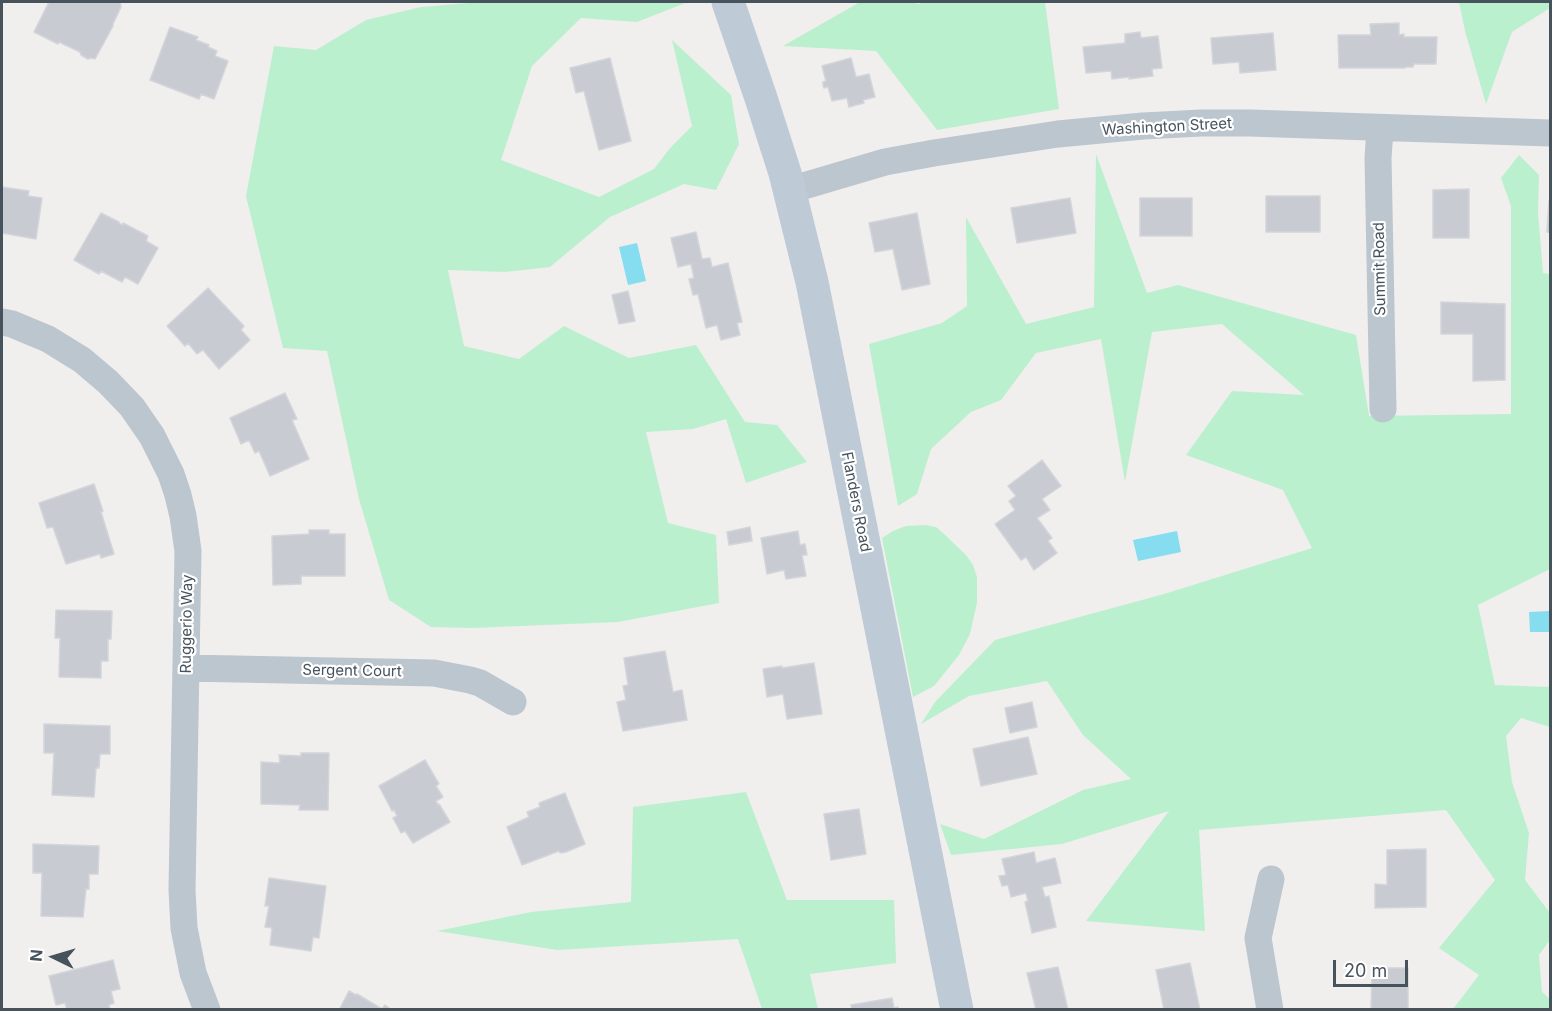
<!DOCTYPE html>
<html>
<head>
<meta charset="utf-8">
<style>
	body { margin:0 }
	#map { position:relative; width:1552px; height:1011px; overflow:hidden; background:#f1eeee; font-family:Inter,sans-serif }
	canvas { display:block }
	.frame { position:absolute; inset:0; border:3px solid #46525c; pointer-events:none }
	.north { position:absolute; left:24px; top:927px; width:60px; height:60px; -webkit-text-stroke:4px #fff; paint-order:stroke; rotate:275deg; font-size:16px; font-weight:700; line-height:24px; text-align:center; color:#46525c }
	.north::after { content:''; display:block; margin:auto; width:21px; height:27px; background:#46525c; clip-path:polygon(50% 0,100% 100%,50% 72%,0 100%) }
	.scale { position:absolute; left:1333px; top:960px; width:75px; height:27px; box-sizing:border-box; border:3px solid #46525c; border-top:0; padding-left:8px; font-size:18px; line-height:21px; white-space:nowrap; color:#46525c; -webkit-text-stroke:4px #fff; paint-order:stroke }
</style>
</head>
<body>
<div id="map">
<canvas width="1552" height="1011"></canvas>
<div class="frame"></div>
<div class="north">N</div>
<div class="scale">20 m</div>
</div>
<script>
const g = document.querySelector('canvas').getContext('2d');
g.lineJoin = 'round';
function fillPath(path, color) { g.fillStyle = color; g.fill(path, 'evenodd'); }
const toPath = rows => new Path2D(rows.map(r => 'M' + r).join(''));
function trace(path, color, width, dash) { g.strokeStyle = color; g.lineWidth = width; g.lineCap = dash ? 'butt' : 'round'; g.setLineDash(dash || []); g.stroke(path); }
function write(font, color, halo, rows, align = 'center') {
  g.font = font + ' Inter,sans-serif'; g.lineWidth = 4.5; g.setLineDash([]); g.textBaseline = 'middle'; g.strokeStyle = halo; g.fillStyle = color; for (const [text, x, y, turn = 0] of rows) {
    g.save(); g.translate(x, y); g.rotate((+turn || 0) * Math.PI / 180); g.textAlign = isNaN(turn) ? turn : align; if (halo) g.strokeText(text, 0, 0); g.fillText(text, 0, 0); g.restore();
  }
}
const green = toPath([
	[481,2,688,2,637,22,581,18,532,66,501,160,599,197,654,169,670,148,692,126,672,40,731,95,739,144,716,190,684,184,610,217,550,267,505,272,448,270,464,346,519,359,564,326,629,358,696,345,745,422,777,425,807,462,746,483,726,419,693,429,646,432,668,523,716,535,719,603,618,622,472,628,431,627,389,600,359,499,327,351,283,348,246,196,274,46,316,50,366,20,421,7],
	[860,2,908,2,919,4,923,2,1045,2,1059,109,937,130,876,51,783,46],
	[1459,2,1550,2,1550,8,1512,32,1486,104,1465,31],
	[1096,154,1147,293,1178,285,1356,335,1369,416,1511,414,1511,206,1501,178,1519,155,1539,175,1538,212,1543,273,1550,274,1550,334,1549,335,1550,356,1550,569,1478,605,1495,685,1550,687,1550,727,1521,718,1506,736,1512,782,1529,833,1525,880,1550,913,1550,940,1539,955,1542,992,1550,999,1550,1009,1453,1009,1479,975,1439,948,1495,880,1446,810,1199,830,1205,931,1086,921,1169,811,1062,844,951,855,940,824,984,839,1083,790,1131,779,1083,735,1047,681,969,696,921,724,935,702,995,640,1164,594,1312,548,1283,490,1186,455,1232,391,1304,395,1222,324,1152,332,1125,482,1101,339,1036,353,1001,400,971,412,931,449,917,494,898,506,869,344,942,323,967,306,966,217,1026,324,1094,307],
	[925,525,936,527,943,533,966,555,973,565,977,577,977,603,970,634,959,655,934,686,913,697,882,538,893,531,906,526],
	[746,792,787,900,894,900,896,963,810,974,818,1009,762,1009,738,939,557,950,437,931,531,912,631,902,633,807]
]);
const water = toPath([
	[637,243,646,281,628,285,619,247],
	[1177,531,1181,552,1138,561,1133,540],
	[1550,611,1550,632,1530,632,1529,612]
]);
const building = toPath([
	[49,2,120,2,121,7,113,24,113,26,95,59,91,58,88,59,81,55,80,52,59,42,58,44,34,32,49,2],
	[1399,23,1399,35,1404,34,1404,37,1437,37,1436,64,1414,64,1413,67,1406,67,1405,68,1339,68,1338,35,1371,35,1370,24,1399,23],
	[170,27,198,37,196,40,209,45,208,47,217,51,215,56,228,61,214,99,201,94,199,99,150,80,170,27],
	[1140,32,1141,38,1158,36,1162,68,1152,69,1153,76,1129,79,1129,77,1112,79,1111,71,1086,73,1083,47,1125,43,1125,34,1140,32],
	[1273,33,1276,70,1240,73,1239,62,1213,64,1211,38,1273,33],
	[610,58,631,141,599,150,584,91,576,93,570,68,610,58],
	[851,58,856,77,869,74,875,97,863,100,864,103,849,107,847,98,832,101,828,87,824,88,823,85,823,82,826,81,822,66,851,58],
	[2,187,29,191,28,196,42,198,36,239,2,233,2,187],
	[1469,189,1469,238,1433,238,1433,190,1469,189],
	[1266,196,1320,196,1320,232,1266,232,1266,196],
	[1070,198,1076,233,1017,243,1011,208,1070,198],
	[1140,198,1192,198,1192,236,1140,236,1140,198],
	[1549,201,1550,201,1550,232,1547,232,1549,201],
	[101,213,119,222,119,223,122,225,123,223,148,236,146,241,158,248,138,284,125,277,122,282,101,271,99,274,74,260,101,213],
	[917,213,930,284,902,290,893,249,875,252,869,223,917,213],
	[696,232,702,259,710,258,712,267,728,263,742,322,737,323,740,335,721,340,717,325,706,328,698,294,693,295,689,279,694,278,691,264,678,267,671,238,696,232],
	[208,288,244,326,241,330,250,340,219,369,203,350,197,354,188,343,185,346,167,326,208,288],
	[628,291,635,321,619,324,612,295,628,291],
	[1441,302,1505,304,1505,380,1473,381,1473,334,1441,334,1441,302],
	[285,393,297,419,292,420,309,459,270,476,259,451,255,453,249,440,241,444,230,418,285,393],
	[1042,460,1061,486,1042,499,1050,510,1037,518,1052,538,1048,541,1057,553,1034,570,1026,557,1021,560,995,524,1015,510,1009,501,1016,496,1008,486,1042,460],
	[94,484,103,511,101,512,114,554,101,558,100,554,66,564,53,527,47,528,39,503,94,484],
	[750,527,752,541,729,545,727,532,750,527],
	[309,530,329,530,329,534,345,534,345,576,301,576,301,584,273,585,272,536,309,534,309,530],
	[798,531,800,545,805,544,807,555,802,555,806,576,786,579,784,570,767,574,761,538,798,531],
	[56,610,112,611,111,639,108,639,108,661,101,661,101,678,59,677,60,638,55,638,56,610],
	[665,651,673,692,682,690,687,720,623,731,617,702,626,700,623,686,628,685,624,658,665,651],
	[814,663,822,714,787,719,783,694,767,697,763,669,782,666,782,668,814,663],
	[1032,702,1037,727,1010,733,1005,708,1032,702],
	[44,724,110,726,110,754,100,754,99,768,96,768,94,797,52,795,54,753,44,753,44,724],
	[1028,737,1037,774,981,786,973,749,1028,737],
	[301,753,329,753,328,810,299,810,300,805,261,804,261,762,278,763,280,762,279,755,301,756,301,753],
	[425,760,439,784,436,786,443,797,436,801,438,805,439,804,450,822,413,843,405,831,401,833,393,818,397,816,394,810,392,811,379,786,425,760],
	[565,793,585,844,566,852,560,853,559,851,522,865,507,827,529,817,527,812,540,807,539,803,565,793],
	[859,809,866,854,831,860,824,814,859,809],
	[33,844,99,846,98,874,89,874,89,889,86,889,83,917,41,916,42,873,33,873,33,844],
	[1426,849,1426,907,1375,908,1375,884,1387,885,1387,850,1426,849],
	[1034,852,1036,863,1055,858,1061,883,1042,887,1045,897,1049,896,1056,927,1032,933,1025,902,1028,901,1026,893,1011,897,1008,885,1002,886,999,876,1006,875,1002,859,1034,852],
	[269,878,326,886,319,938,313,937,311,951,270,945,272,928,265,927,269,906,265,906,269,878],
	[113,960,120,989,111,991,114,1003,109,1005,110,1010,67,1010,65,1003,56,1005,49,976,113,960],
	[1190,963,1200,1010,1164,1010,1156,970,1190,963],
	[1058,967,1068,1010,1036,1010,1027,973,1058,967],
	[1372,968,1408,968,1408,1010,1371,1010,1372,968],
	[349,991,356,995,357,994,382,1009,385,1005,392,1010,339,1010,349,991],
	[892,998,894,1008,898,1007,899,1010,852,1010,851,1005,892,998]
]);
const street = toPath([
	[1380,129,1378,158,1383,409],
	[790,190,885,162,934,153,1058,134,1143,126,1201,123,1250,123,1550,133],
	[2,322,12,324,48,339,82,360,108,382,132,407,152,436,171,474,178,495,183,516,188,551,182,890,184,928,193,973,207,1010],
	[186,668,434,673,470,680,480,683,513,702],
	[1270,1010,1258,938,1271,879]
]);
const secondary = toPath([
	[728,2,761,98,785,173,812,282,957,1010]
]);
const streetNames = [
	["Washington Street",1167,127,-3],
	["Summit Road",1380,269,-91],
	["Flanders Road",856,502,79],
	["Ruggerio Way",187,624,-89],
	["Sergent Court",352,671,1]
];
fillPath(green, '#bbf0ce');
fillPath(water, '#86ddef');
fillPath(building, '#c8cbd1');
trace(building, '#d2d5da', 1.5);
trace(street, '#bcc6ce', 27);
trace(secondary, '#becad6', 33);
write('15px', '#46525c', '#fff', streetNames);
</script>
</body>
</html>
